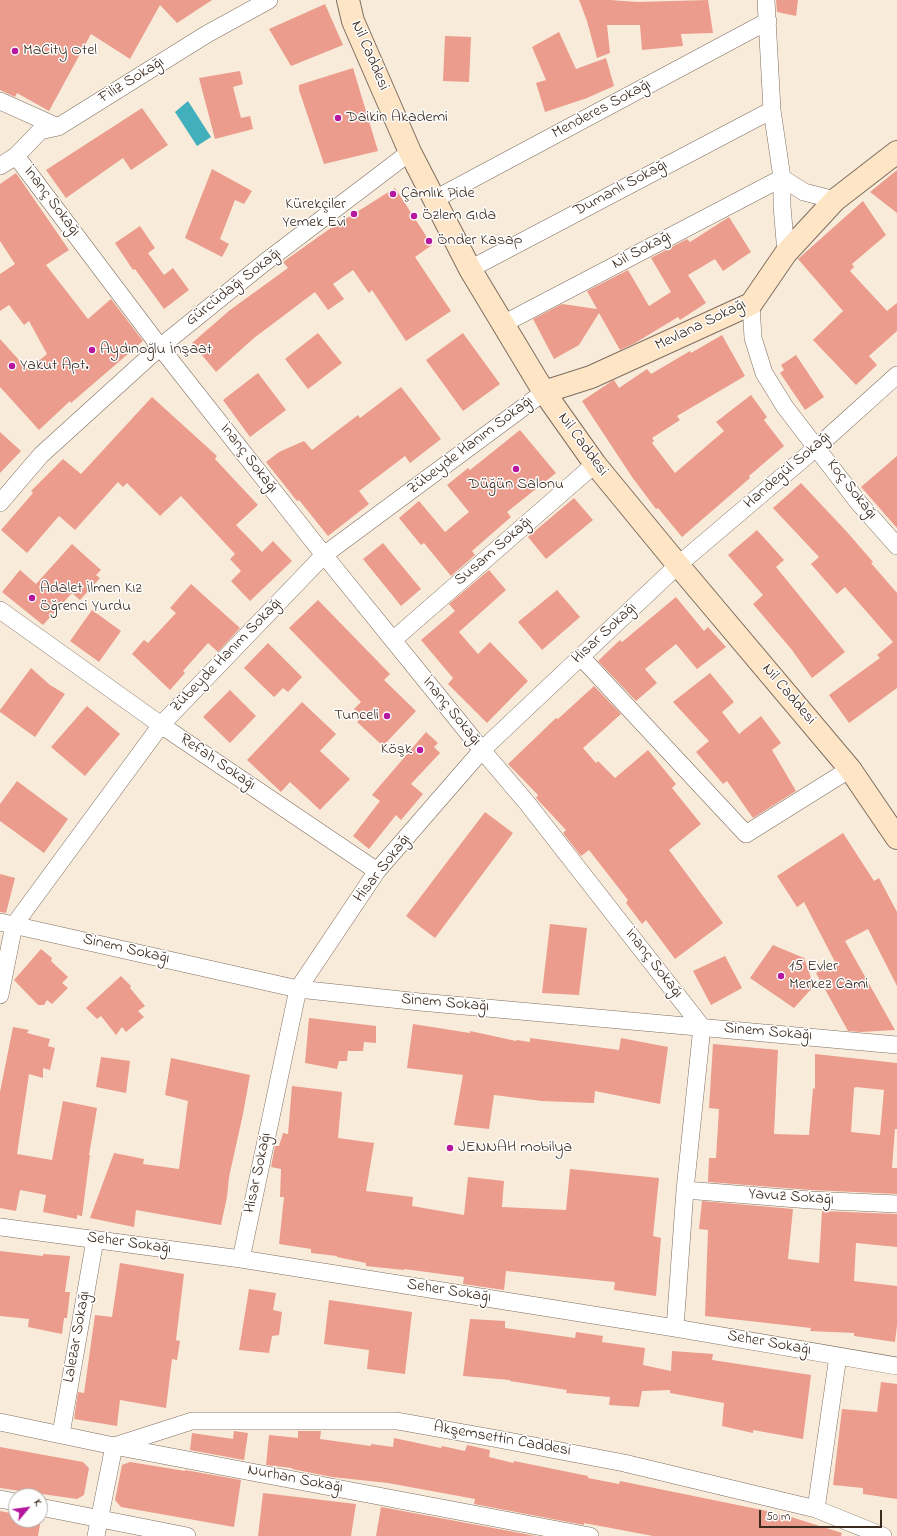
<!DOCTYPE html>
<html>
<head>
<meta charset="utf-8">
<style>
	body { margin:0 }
	#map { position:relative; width:897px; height:1536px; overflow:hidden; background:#f9ebda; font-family:"Indie Flower",sans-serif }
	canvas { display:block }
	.north { position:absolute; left:8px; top:1488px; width:40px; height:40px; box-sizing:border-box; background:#fff; border:1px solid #b1aaa5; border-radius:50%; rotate:61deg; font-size:11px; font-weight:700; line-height:16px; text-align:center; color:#3b2a1e }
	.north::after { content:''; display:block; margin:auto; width:14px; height:18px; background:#b5179e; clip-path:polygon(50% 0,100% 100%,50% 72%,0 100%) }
	.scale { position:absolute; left:759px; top:1510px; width:123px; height:18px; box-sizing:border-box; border:2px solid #3b2a1e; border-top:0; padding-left:5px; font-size:12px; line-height:14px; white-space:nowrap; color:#3b2a1e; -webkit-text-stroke:3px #fff; paint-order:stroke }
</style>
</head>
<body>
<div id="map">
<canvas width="897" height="1536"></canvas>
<div class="north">K</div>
<div class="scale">50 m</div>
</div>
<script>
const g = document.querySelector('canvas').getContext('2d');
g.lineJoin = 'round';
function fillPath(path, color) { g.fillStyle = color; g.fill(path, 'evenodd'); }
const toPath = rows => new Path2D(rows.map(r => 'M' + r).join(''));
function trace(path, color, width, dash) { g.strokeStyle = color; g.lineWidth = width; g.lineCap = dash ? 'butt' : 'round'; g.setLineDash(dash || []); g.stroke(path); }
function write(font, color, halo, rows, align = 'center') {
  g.font = font + ' "Indie Flower",sans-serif'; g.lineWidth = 3; g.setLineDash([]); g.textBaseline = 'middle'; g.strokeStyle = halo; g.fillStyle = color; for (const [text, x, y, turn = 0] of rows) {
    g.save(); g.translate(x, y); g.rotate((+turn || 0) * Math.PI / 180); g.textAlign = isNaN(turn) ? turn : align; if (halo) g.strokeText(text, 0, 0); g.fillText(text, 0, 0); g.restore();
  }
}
const water = toPath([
	[188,101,211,137,197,146,175,112]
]);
const building = toPath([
	[0,0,212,0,177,23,160,5,130,59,91,34,49,111,17,93,15,97,0,90],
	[579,0,610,0,638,2,708,0,713,33,681,34,683,46,642,50,640,25,607,25,610,53,597,58,587,21],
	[776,0,798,0,796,16,777,12],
	[325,4,343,45,291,66,269,29],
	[559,32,576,69,606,58,614,86,587,98,545,112,536,83,546,80,532,47],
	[445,36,471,37,469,82,443,81],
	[353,68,378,151,324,164,299,90,299,85],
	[240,71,243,84,233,87,241,118,250,116,253,129,215,139,199,78],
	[142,108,168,145,131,170,123,158,66,198,46,170],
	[212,169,252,191,244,204,235,200,220,239,229,244,222,257,185,238],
	[897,170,897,213,870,192],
	[16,173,69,250,46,265,88,319,111,299,143,341,71,403,70,401,39,430,0,387,0,339,28,370,47,354,29,321,24,325,9,305,0,311,0,274,15,264,0,241,0,184],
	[395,188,432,245,415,257,451,311,406,341,372,290,369,293,353,270,333,284,344,299,328,310,315,292,254,338,216,372,192,343,230,310,288,268,283,262,328,230],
	[863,201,886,235,852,264,854,267,850,271,887,311,897,303,897,331,869,356,877,365,856,385,813,340,843,311,798,259],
	[729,217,751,252,723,271,715,259,688,275,706,303,680,320,678,317,635,343,620,350,599,313,579,345,554,359,533,319,562,304,597,309,587,291,628,270,649,306,671,292,651,258,687,239,690,242],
	[140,226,155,248,148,253,164,275,173,268,189,290,164,309,135,269,133,270,115,243],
	[318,333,342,363,308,389,285,359],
	[463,333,500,384,463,411,426,360],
	[722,335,745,376,677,416,680,420,652,438,654,441,652,443,675,473,724,431,716,422,751,395,767,417,764,420,784,446,749,476,750,478,682,537,658,508,656,509,632,477,582,401,612,381,614,380,619,388,647,369,651,374,690,351,691,353],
	[796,355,824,397,805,410,780,373,784,370,781,365],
	[258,373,286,410,250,437,223,400],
	[401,387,441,439,410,463,405,456,359,491,369,504,328,536,299,500,297,501,266,462,279,452,304,441,312,450,358,415,360,418],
	[152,397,217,456,215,459,258,505,236,525,262,552,273,541,292,561,250,601,231,581,241,571,230,559,235,554,181,496,160,516,127,483,123,487,118,482,75,530,59,516,27,553,1,530,33,493,31,491,63,459,81,474],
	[520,430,556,473,507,512,511,517,472,551,475,555,451,576,424,543,421,545,399,518,419,501,445,532,469,512,447,485,468,468,470,470],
	[0,432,21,451,0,473],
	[897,456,897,528,861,487],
	[801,483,847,532,873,562,871,563,897,593,897,688,849,723,829,695,880,658,877,655,893,642,845,587,837,594,811,564,819,557,773,508],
	[574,498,593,520,546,559,528,537],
	[757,530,784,560,776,567,845,652,812,678,792,650,753,604,763,595,728,555],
	[383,543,421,589,401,606,363,559],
	[72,544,101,570,96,575,100,578,80,600,72,593,43,625,2,592,20,570,36,584],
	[489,570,506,590,459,632,478,654,490,642,528,681,487,723,448,684,453,678,421,640,455,611,449,604],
	[191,584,240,628,218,652,208,643,183,671,185,673,170,690,132,654,144,640,148,643,176,613,170,608],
	[557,590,580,617,542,650,518,622],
	[676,597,704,631,708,627,726,647,697,669,676,644,645,669,657,683,636,701,598,661,620,640,622,642],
	[318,600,390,674,384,680,416,711,383,746,357,722,362,717,354,709,361,702,289,628],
	[92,610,121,631,99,662,70,641],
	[268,643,302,677,288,692,283,688,274,697,244,668],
	[31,668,50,685,65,694,35,737,0,712,0,710],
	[710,673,734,702,722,712,739,734,761,716,781,743,772,750,796,791,753,818,727,781,723,784,696,752,709,741,673,702],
	[594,686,621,714,583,748,596,763,598,761,615,778,648,750,676,784,672,788,701,824,669,850,723,923,675,959,646,920,642,924,626,903,628,900,589,850,581,856,563,833,566,830,536,798,538,795,508,764,556,718,558,719],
	[230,690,256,716,230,743,203,717],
	[302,702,336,734,320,751,350,779,320,810,290,782,281,792,247,760],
	[87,706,120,734,85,776,51,747],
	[426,732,438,743,434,747,440,753,411,784,423,794,401,820,396,815,369,849,353,836,380,801,372,795],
	[17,781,68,819,44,853,0,821,0,804],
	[485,812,513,833,435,938,406,916],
	[843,833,874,881,879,878,897,912,897,986,868,929,845,941,895,1030,861,1032,848,1031,816,973,835,962,804,902,797,907,777,876],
	[0,874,15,878,6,913,0,912],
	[550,924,587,928,579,995,542,993],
	[773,945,804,958,814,986,794,1008,750,978],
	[41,949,52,958,51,961,68,977,62,983,68,988,52,1004,47,1000,44,1005,38,1005,14,980],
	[725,956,742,988,711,1005,693,971],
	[121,976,131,986,130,988,145,1006,138,1011,144,1017,126,1032,122,1027,116,1035,101,1016,97,1019,86,1008],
	[309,1018,376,1026,376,1043,364,1042,363,1051,348,1051,347,1061,339,1061,337,1069,305,1063],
	[413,1024,470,1033,470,1031,516,1041,517,1040,530,1042,530,1038,619,1050,621,1038,668,1047,660,1104,595,1091,594,1103,542,1101,494,1095,489,1129,454,1125,463,1075,407,1068],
	[13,1027,29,1030,27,1033,50,1039,48,1046,55,1048,50,1070,43,1068,43,1078,29,1074,17,1154,52,1160,63,1101,97,1108,89,1155,90,1155,82,1216,77,1215,77,1219,43,1212,46,1195,20,1190,16,1211,0,1208,0,1092],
	[713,1044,778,1050,774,1134,809,1135,813,1088,815,1089,815,1054,897,1063,897,1129,895,1129,892,1168,897,1168,897,1194,811,1190,708,1182,709,1158,716,1158,719,1109,709,1108],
	[856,1087,884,1090,880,1135,851,1132,854,1088],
	[101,1057,130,1061,126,1093,96,1087],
	[171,1058,250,1075,243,1114,229,1177,227,1197,221,1225,136,1210,134,1227,90,1218,114,1153,144,1159,143,1164,179,1169,188,1101,165,1095],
	[292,1086,342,1092,338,1138,374,1143,366,1191,413,1197,412,1206,464,1215,468,1177,504,1181,502,1207,566,1210,570,1169,659,1178,653,1236,661,1238,656,1296,614,1290,615,1282,506,1271,504,1290,463,1284,464,1277,404,1269,404,1270,366,1266,366,1263,337,1257,337,1256,311,1253,311,1249,279,1244,284,1197,280,1197,281,1169,271,1167,275,1146,279,1146,283,1133,288,1134],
	[702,1201,793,1209,788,1259,819,1263,822,1211,897,1214,897,1247,856,1243,854,1281,897,1286,897,1325,895,1342,854,1336,854,1333,810,1331,811,1328,705,1316,708,1230,699,1229],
	[0,1251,43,1256,43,1254,70,1256,65,1292,70,1292,67,1318,64,1318,62,1334,28,1327,29,1319,0,1316],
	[120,1263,184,1274,176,1340,180,1341,177,1360,172,1359,166,1408,120,1400,117,1426,74,1419,78,1392,84,1393,95,1315,112,1317],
	[249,1289,276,1293,273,1310,282,1312,279,1335,272,1336,269,1353,239,1350],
	[329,1300,412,1312,405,1374,367,1369,369,1350,324,1344],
	[470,1319,505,1321,505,1328,575,1338,576,1332,603,1336,602,1342,645,1348,643,1365,671,1371,672,1351,713,1354,712,1360,811,1375,803,1439,753,1430,753,1433,722,1426,724,1403,670,1393,670,1390,642,1391,639,1407,609,1405,610,1397,566,1393,567,1390,510,1381,510,1380,463,1376],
	[881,1382,897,1384,897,1499,863,1494,863,1488,833,1485,842,1409,877,1412],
	[234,1431,248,1433,244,1460,190,1450,192,1433,233,1439],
	[298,1431,321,1431,320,1439,371,1446,371,1444,393,1447,394,1438,441,1448,442,1446,465,1451,467,1445,490,1450,489,1457,513,1463,514,1461,588,1476,588,1478,619,1484,620,1481,767,1511,767,1512,791,1517,842,1533,841,1536,653,1536,584,1523,584,1525,474,1504,475,1499,388,1483,332,1477,292,1469,292,1468,266,1465,269,1435,298,1438],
	[0,1447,83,1462,89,1468,84,1495,77,1499,0,1488],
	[130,1462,185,1471,185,1470,241,1480,234,1527,121,1507,115,1500,122,1465],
	[263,1493,356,1504,351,1536,258,1536],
	[381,1507,392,1509,536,1536,376,1536],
	[0,1511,16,1514,16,1520,41,1519,38,1536,0,1536]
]);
const street = toPath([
	[766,0,772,110,782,178,782,206,786,253],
	[0,101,58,127],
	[16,156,160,347,324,555,482,750,527,803,702,1027,685,1190,675,1328],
	[0,166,16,156,40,131,58,127,207,34,269,0],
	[782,178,804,192,835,200],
	[435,199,768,21],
	[470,269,772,110],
	[751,304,753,338,764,373,785,407,858,502,897,546],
	[503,324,782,178],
	[0,503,41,455,160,347,264,263,410,152],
	[0,610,161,725,377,871],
	[393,640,595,464],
	[581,657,746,834,850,769],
	[0,922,298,989,420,1002,897,1045],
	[0,995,14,925,161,725,324,555,544,392],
	[685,1190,810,1200,897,1204],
	[0,1227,241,1259,675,1328,897,1366],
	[241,1259,298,989,377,871,482,750,678,565,817,447,897,375],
	[0,1422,114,1446,590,1536],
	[61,1434,95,1240],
	[114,1446,192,1421,397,1421,498,1439,624,1463,816,1509,883,1536],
	[0,1499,16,1502],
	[40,1507,187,1536],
	[816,1509,838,1356],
	[96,1536,114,1446]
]);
const secondary = toPath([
	[348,0,353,21,410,152,470,269,544,392,595,464,678,565,850,769,897,838],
	[544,392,591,377,751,304,786,253,835,200,897,152]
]);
const markers = [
	[15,51,4,"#b5179e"],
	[338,118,4,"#b5179e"],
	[393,194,4,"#b5179e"],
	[354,214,4,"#b5179e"],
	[414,216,4,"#b5179e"],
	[429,241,4,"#b5179e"],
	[92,350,4,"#b5179e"],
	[12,366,4,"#b5179e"],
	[516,469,4,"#b5179e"],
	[32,598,4,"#b5179e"],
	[387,716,4,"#b5179e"],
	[420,750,4,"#b5179e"],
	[781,976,4,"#b5179e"],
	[450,1148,4,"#b5179e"]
];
const poiNames = [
	["MaCity Otel",23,51],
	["Daikin Akademi",346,118],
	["Çamlık Pide",401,194],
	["Kürekçiler",346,205,"right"],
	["Yemek Evi",346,223,"right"],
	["Özlem Gıda",422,216],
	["Önder Kasap",437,241],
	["Aydınoğlu İnşaat",100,350],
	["Yakut Apt.",20,366],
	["Düğün Salonu",516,485,"center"],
	["Adalet İlmen Kız",40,589],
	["Öğrenci Yurdu",40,607],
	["Tunceli",379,716,"right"],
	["Köşk",412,750,"right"],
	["15 Evler",789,967],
	["Merkez Cami",789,985],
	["JENNAH mobilya",458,1148]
];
const streetNames = [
	["Nil Caddesi",369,56,67],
	["Filiz Sokağı",132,81,-32],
	["Menderes Sokağı",602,110,-28],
	["Dumanlı Sokağı",621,189,-28],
	["İnanç Sokağı",51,202,53],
	["Nil Sokağı",642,251,-28],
	["Gürcüdağı Sokağı",234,288,-38],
	["Mevlana Sokağı",701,326,-26],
	["Nil Caddesi",582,445,54],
	["Zübeyde Hanım Sokağı",471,446,-37],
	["İnanç Sokağı",248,459,52],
	["Handegül Sokağı",788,471,-41],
	["Koç Sokağı",851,490,52],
	["Susam Sokağı",494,552,-41],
	["Hisar Sokağı",605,634,-43],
	["Zübeyde Hanım Sokağı",227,656,-46],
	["Nil Caddesi",788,695,50],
	["İnanç Sokağı",451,712,51],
	["Refah Sokağı",217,763,34],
	["Hisar Sokağı",383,869,-52],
	["Sinem Sokağı",126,950,13],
	["İnanç Sokağı",653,964,52],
	["Sinem Sokağı",445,1004,5],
	["Sinem Sokağı",768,1033,5],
	["Hisar Sokağı",259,1173,-78],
	["Yavuz Sokağı",791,1198,4],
	["Seher Sokağı",129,1244,8],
	["Seher Sokağı",449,1292,9],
	["Lalezar Sokağı",78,1337,-80],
	["Seher Sokağı",769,1344,10],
	["Akşemsettin Caddesi",502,1440,10],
	["Nurhan Sokağı",295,1480,11]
];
fillPath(water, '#41b0bc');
fillPath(building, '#eb9c8c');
trace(street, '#7e6e60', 18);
trace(secondary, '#7e6e60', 24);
trace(street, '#fff', 17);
trace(secondary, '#fee5c5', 22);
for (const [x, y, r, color] of markers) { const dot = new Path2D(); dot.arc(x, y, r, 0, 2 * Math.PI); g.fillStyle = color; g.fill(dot); trace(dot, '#fff', 1.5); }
write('16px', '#3b2a1e', '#fff', poiNames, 'left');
write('16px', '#3b2a1e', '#fff', streetNames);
</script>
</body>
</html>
